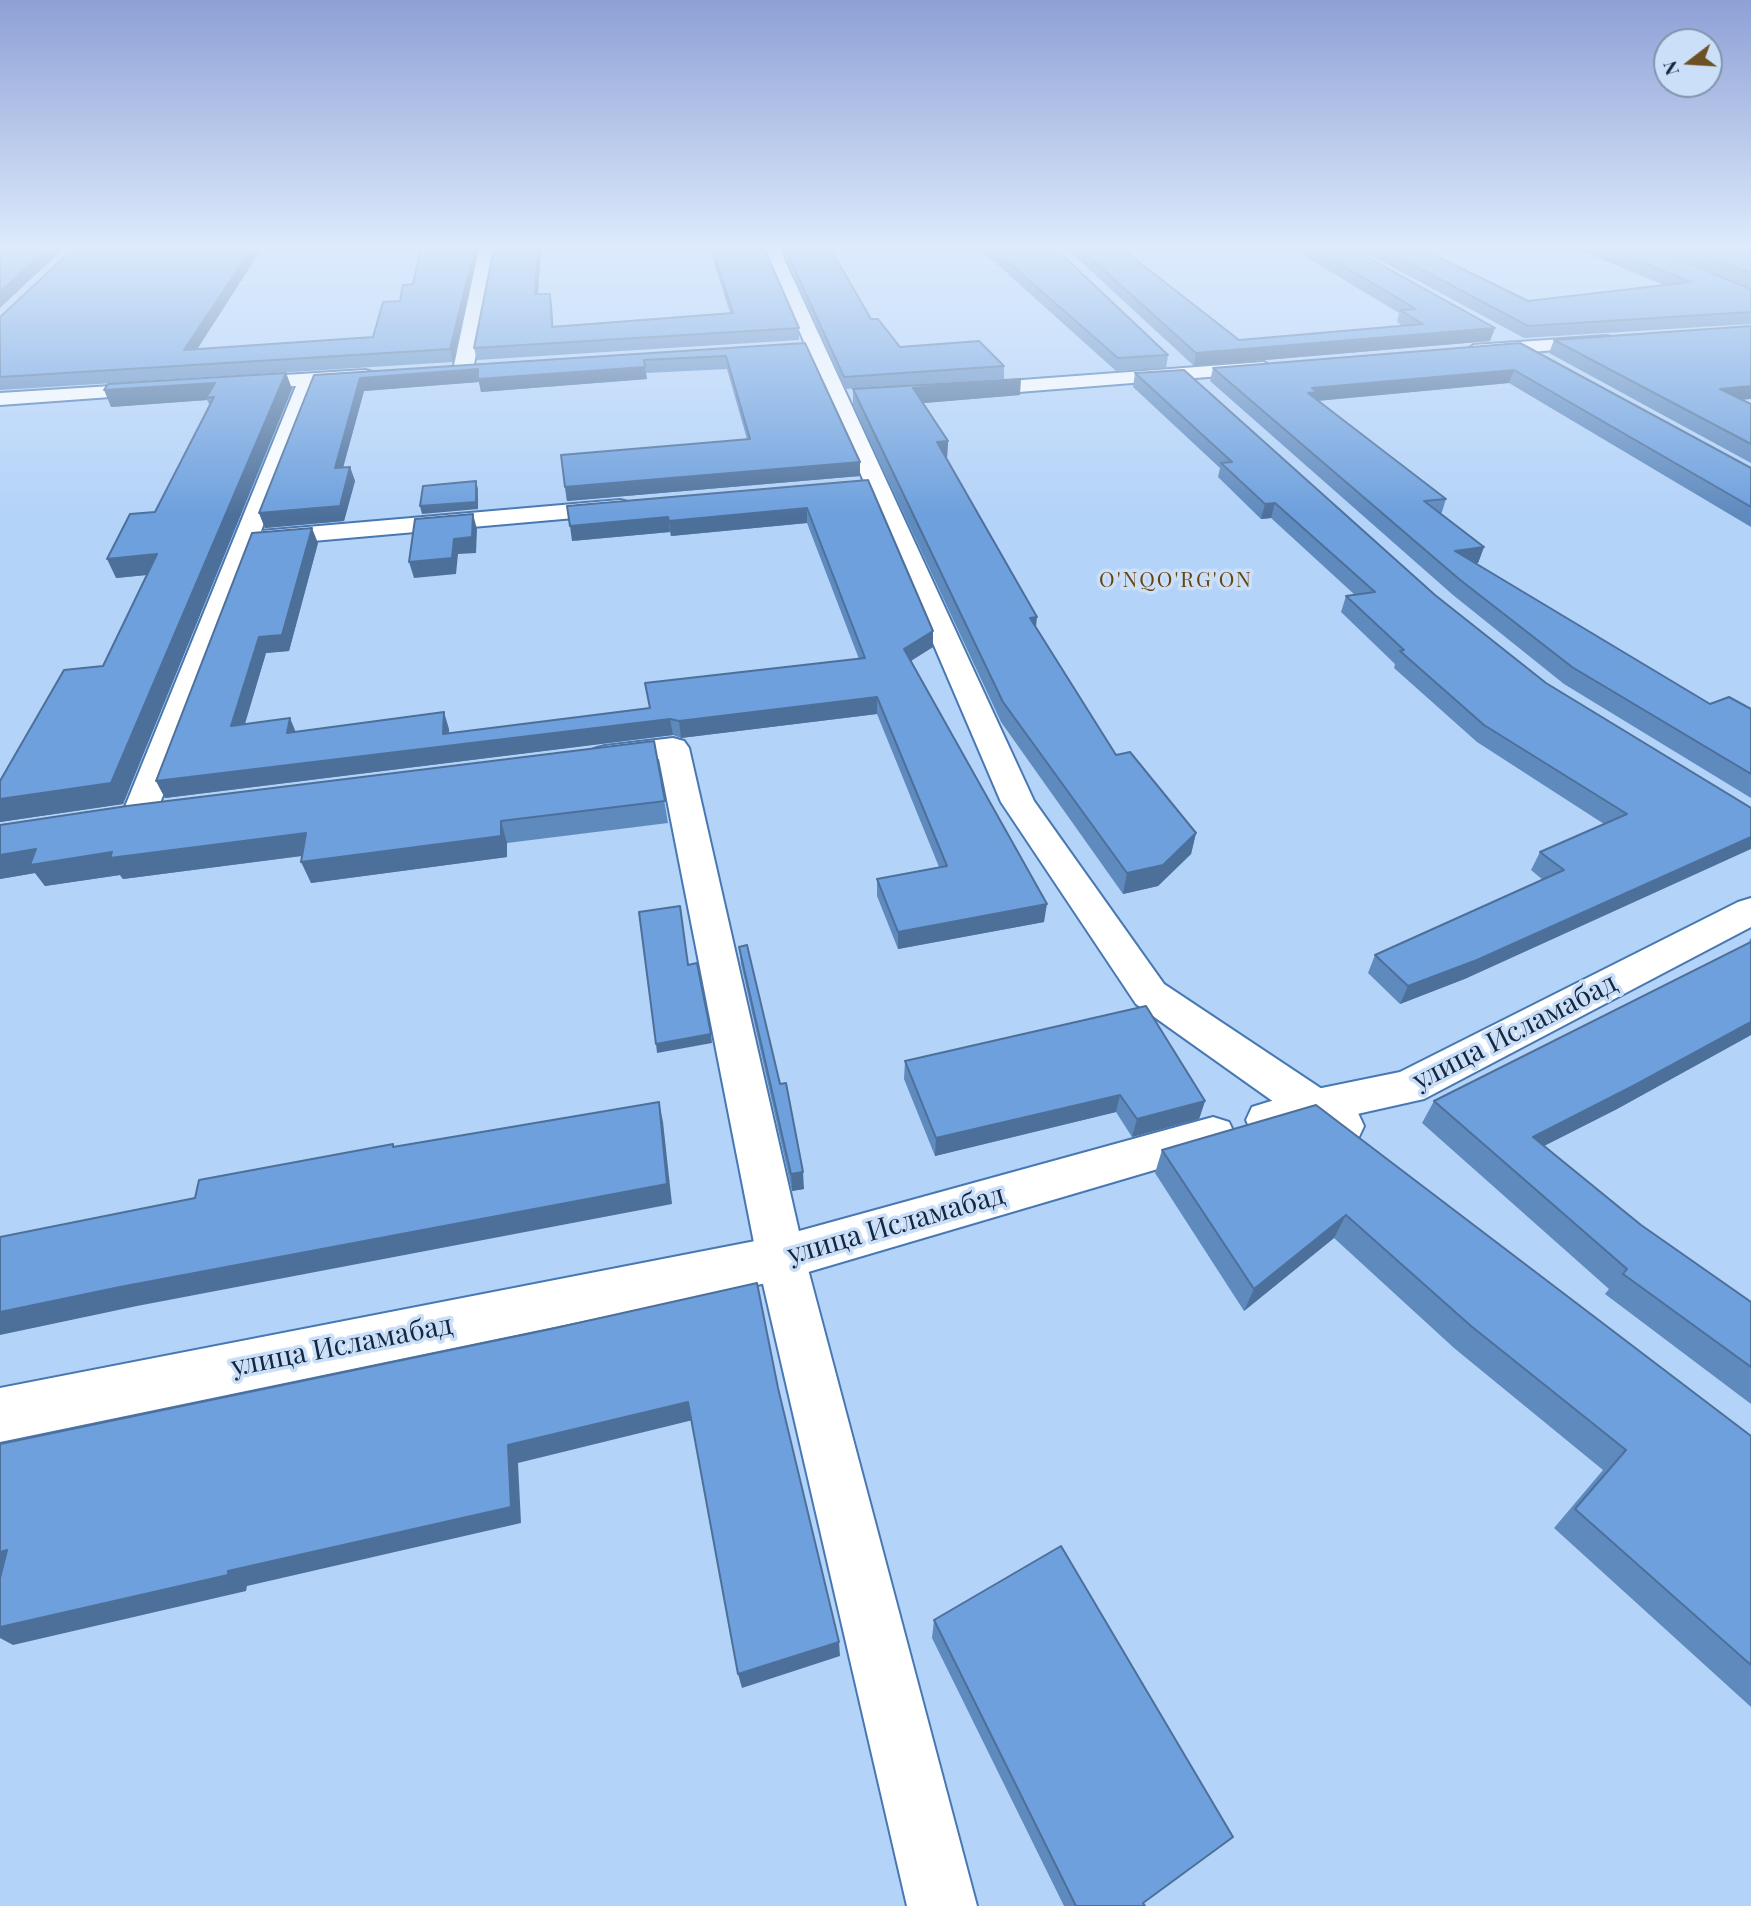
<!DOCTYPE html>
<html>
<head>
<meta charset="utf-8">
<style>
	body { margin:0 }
	#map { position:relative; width:1751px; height:1906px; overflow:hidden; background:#b4d3f9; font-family:"Playfair Display",serif }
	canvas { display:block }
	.north { position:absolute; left:1653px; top:28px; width:70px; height:70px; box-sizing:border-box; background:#cbdff9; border:2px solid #8195af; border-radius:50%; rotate:253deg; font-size:19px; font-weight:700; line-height:28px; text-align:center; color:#13273f }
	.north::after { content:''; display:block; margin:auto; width:24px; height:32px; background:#6e5025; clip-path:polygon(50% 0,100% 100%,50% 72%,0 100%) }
</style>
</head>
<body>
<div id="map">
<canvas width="1751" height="1906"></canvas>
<div class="north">N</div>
</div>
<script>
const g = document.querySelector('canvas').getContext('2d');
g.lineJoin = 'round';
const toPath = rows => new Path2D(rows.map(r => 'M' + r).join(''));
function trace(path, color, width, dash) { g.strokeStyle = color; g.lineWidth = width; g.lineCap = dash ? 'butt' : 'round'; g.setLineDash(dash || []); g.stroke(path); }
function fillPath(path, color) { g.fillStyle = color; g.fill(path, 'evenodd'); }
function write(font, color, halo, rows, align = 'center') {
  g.font = font + ' "Playfair Display",serif'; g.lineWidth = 7; g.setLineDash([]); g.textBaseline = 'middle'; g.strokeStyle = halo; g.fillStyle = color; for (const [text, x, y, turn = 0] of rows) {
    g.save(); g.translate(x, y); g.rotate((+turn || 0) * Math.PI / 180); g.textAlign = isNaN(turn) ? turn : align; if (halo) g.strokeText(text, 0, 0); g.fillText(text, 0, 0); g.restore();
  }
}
const minor = toPath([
	[479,248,495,248,473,370,463,376,453,370,479,248],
	[764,248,779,248,1034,801,1164,984,1358,1113,1364,1126,1358,1139,1342,1144,1326,1139,1136,1004,1001,802,764,248],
	[1606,336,1612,337,1615,341,1612,345,1474,357,1465,351,1474,345,1606,336],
	[1264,362,1274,368,1271,372,968,396,961,394,958,390,961,386,968,384,1264,362],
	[365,370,372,372,375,376,372,380,316,385,261,531,620,500,628,502,632,507,628,512,620,514,256,546,156,814,151,821,139,825,127,821,122,814,296,386,236,390,226,384,236,378,365,370],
	[159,383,166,385,169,389,166,393,0,405,0,393,159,383],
	[673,738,684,741,689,748,805,1258,977,1906,907,1906,757,1258,659,759,605,766,594,763,589,756,594,749,605,746,673,738]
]);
const tertiary = toPath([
	[1751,898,1751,927,1424,1099,1317,1123,1268,1138,1252,1133,1246,1120,1252,1107,1268,1102,1317,1089,1400,1072,1738,902,1751,898],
	[1213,1117,1229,1122,1235,1135,1229,1148,781,1280,0,1442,0,1388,781,1236,1213,1117]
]);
const wall = toPath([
	[262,248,197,349,373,337,400,301,413,284,421,248,479,248,453,362,0,390,0,317],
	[541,248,538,294,550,294,553,326,730,313,709,248,764,248,799,328,799,340,477,360,474,348],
	[781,248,830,248,871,319,900,347,1004,366,1004,379,845,389],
	[979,248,1055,248,1168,355,1166,368,1116,371],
	[1066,248,1121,248,1239,340,1402,326,1397,322,1399,313,1291,248,1351,248,1495,328,1490,341,1194,366],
	[1357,248,1420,248,1528,301,1664,285,1574,248,1651,248,1751,289,1751,324,1524,338],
	[1654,248,1751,248,1751,288],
	[1554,340,1742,400,1751,404,1751,463,1549,353],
	[805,343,860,462,860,476,567,501,565,487,747,439,727,369,646,373,647,379,481,392,479,382,364,391,343,468,350,467,355,481,344,521,265,528,259,513,314,375],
	[1520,343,1751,468,1751,527,1509,383,1318,401,1446,499,1441,515,1484,547,1478,563,1476,563,1710,704,1751,709,1751,798,1564,684,1453,595,1210,381,1213,368],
	[286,373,292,389,123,804,0,822,0,781,103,666,147,575,116,578,155,512,210,406,207,400,111,407],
	[1135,373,1435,595,1546,683,1751,808,1467,978,1400,1004,1368,973,1375,955,1543,880,1531,870,1540,852,1604,824,1477,742,1394,668,1395,664,1341,612,1346,596,1355,595,1271,518,1261,519,1218,477,1220,468,1133,387],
	[853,389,1020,395,923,403,948,441,947,458,946,458,1036,627,1116,755,1196,833,1191,854,1158,886,1123,894,1001,722,853,405],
	[868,480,933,631,933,647,911,661,1044,922,898,949,877,896,877,879,939,867,877,714,681,738,673,735,165,798,156,781,318,543,289,651,266,653,245,724,296,732,449,729,449,733,649,708,859,659,807,523,671,536,670,532,572,541],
	[654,741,668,823,507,843,507,857,311,883,302,856,123,879,120,875,45,886,35,873,0,879,0,825],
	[1751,938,1751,1035,1617,1109,1544,1146,1641,1225,1751,1302,1751,1404,1605,1294,1609,1289,1422,1123,1434,1101,1751,942,1749,941],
	[739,947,780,1084,804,1189,792,1191,741,964],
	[905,1061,1205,1101,1199,1119,1132,1137,1116,1112,935,1156,904,1079],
	[1316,1105,1751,1436,1751,1707,1554,1528,1603,1470,1454,1348,1334,1238,1244,1311,1155,1173,1162,1150],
	[934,1620,1143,1903,1145,1906,1064,1906,932,1638]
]);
const shadedWall = toPath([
	[48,248,64,248,0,308,0,292],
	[252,248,262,248,189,362,184,350],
	[475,248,479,248,453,362,450,349],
	[538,248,541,248,537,306,535,294],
	[550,294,552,305,554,338,552,327],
	[1495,328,1490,341,1194,366,1196,353],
	[645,367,647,379,481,392,479,382,364,391,339,482,335,468,360,378,478,369],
	[1514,370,1509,383,1314,401,1308,393,1312,388],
	[286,373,292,389,123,804,0,822,0,799,111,783],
	[1021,379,1020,395,913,404,913,388],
	[215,383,214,397,206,398,207,400,111,407,104,390],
	[1751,386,1751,399,1714,403,1720,389],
	[948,441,947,458,936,459,937,442],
	[860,462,860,476,567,501,565,487],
	[350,467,355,481,344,521,265,528,259,513],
	[476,481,478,489,478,509,422,514,420,506],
	[1275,503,1271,518,1261,519,1265,504],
	[807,508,807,523,671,536,669,521],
	[473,514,477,529,476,553,458,554,456,574,414,578,409,562,454,539],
	[668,517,670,532,572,541,570,526],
	[312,528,318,543,289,651,266,653,239,743,231,726,259,637],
	[1484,547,1478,563,1450,566,1455,551],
	[157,554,166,573,116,578,107,559],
	[1037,617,1035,637,1030,618],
	[933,631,933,647,904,665,904,649],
	[877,697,877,714,681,738,679,721],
	[444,712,449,729,449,745,670,719,673,735,165,798,156,781,443,734],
	[290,718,297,735,287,733],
	[501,821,507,843,507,857,311,883,301,862],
	[1751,831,1751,849,1467,978,1400,1004,1408,986],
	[306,833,316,854,123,879,120,875,45,886,35,873,0,879,0,855,36,849],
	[1196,833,1191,854,1158,886,1123,894,1127,873],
	[1047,904,1044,922,898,949,898,932],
	[1751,1022,1751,1035,1617,1109,1518,1159,1533,1137],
	[711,1034,712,1043,657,1053,656,1044],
	[1120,1095,1116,1112,935,1156,936,1138],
	[1205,1101,1199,1119,1132,1137,1137,1119],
	[659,1102,663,1122,672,1204,137,1306,0,1335,0,1312],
	[803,1172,804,1189,792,1191,791,1174],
	[1346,1215,1334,1238,1244,1311,1254,1289],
	[688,1402,693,1420,518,1463,521,1523,247,1586,246,1591,13,1645,0,1638,0,1627,228,1571,508,1445],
	[7,1550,32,1567,0,1574,0,1552],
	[839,1642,840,1656,742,1688,738,1674]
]);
const building = toPath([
	[0,248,48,248,0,292,0,248],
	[74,248,252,248,184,350,373,337,383,302,400,301,403,285,413,284,421,248,475,248,450,349,0,377,0,317,74,248],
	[494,248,538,248,535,294,550,294,552,327,733,313,712,248,764,248,799,328,474,348,494,248],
	[785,248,830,248,871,319,878,319,900,347,979,341,1004,366,844,377,785,248],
	[992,248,1055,248,1168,355,1118,358,992,248],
	[1079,248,1121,248,1239,340,1423,324,1400,310,1416,309,1313,248,1351,248,1495,328,1196,353,1079,248],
	[1381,248,1420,248,1528,301,1691,282,1606,248,1651,248,1751,289,1751,312,1528,326,1381,248],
	[1687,248,1751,248,1751,273,1687,248],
	[1751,326,1751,386,1720,389,1751,404,1751,444,1554,340,1751,326],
	[805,343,860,462,565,487,561,455,750,439,726,356,644,360,645,367,478,379,478,369,360,378,335,468,350,467,340,506,259,513,314,375,805,343],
	[1520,343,1751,468,1751,507,1514,370,1312,388,1317,392,1308,393,1446,499,1424,501,1484,547,1455,551,1710,704,1729,697,1751,709,1751,774,1572,667,1459,579,1213,368,1520,343],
	[1184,370,1435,595,1546,683,1751,808,1751,837,1477,960,1408,986,1375,955,1564,870,1540,852,1627,814,1484,725,1400,651,1404,650,1346,596,1375,592,1275,503,1265,504,1221,463,1232,462,1135,373,1184,370],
	[286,373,111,783,0,799,0,781,64,670,103,666,157,554,107,559,130,514,155,512,214,397,206,398,215,383,104,390,108,384,286,373],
	[1021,379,913,388,948,441,937,442,1037,617,1030,618,1116,755,1130,752,1196,833,1163,865,1127,873,1003,702,853,389,1021,379],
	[868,480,933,631,904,649,1047,904,898,932,877,879,947,866,877,697,679,721,670,719,156,781,252,533,312,528,282,635,259,637,231,726,290,718,287,733,444,712,443,734,650,708,645,683,865,658,807,508,669,521,668,517,570,526,567,506,868,480],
	[476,481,476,502,420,506,423,486,476,481],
	[473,514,472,537,454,539,452,558,409,562,415,519,473,514],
	[654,741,665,801,501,821,501,836,301,862,306,833,110,858,112,852,30,865,36,849,0,855,0,825,127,806,654,741],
	[680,906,688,965,697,963,711,1034,656,1044,639,912,680,906],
	[1751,942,1751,1022,1633,1086,1533,1137,1641,1225,1751,1302,1751,1367,1623,1274,1627,1269,1434,1101,1751,942],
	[747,945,780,1084,786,1083,803,1172,791,1174,739,947,747,945],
	[1146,1006,1205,1101,1137,1119,1120,1095,936,1138,905,1061,1146,1006],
	[659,1102,667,1184,120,1287,0,1312,0,1237,195,1198,199,1180,393,1144,393,1147,659,1102],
	[1316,1105,1751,1436,1751,1665,1575,1509,1626,1450,1471,1326,1346,1215,1254,1289,1162,1150,1316,1105],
	[757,1283,778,1388,839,1642,738,1674,688,1402,508,1445,511,1507,228,1571,228,1575,0,1627,0,1578,7,1550,0,1552,0,1444,551,1329,757,1283],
	[1061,1546,1233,1837,1143,1903,1145,1906,1076,1906,934,1620,1061,1546]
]);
const farQuarternames = [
	["O'NQO'RG'ON",1176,580]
];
const nearStreetnames = [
	["улица Исламабад",1515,1032,-27],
	["улица Исламабад",896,1225,-16],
	["улица Исламабад",342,1346,-11]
];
trace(minor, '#4878b2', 4);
trace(tertiary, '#4878b2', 4);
fillPath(minor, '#fff');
fillPath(tertiary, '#fff');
fillPath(wall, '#5f8abe');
fillPath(shadedWall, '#4d709b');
fillPath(building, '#6ea0dd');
trace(building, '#4d709b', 2);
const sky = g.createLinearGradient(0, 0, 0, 515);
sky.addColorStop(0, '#8ea0d6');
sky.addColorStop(0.48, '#ddebfc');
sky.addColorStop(1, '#ddebfc00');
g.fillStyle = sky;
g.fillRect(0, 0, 1751, 515);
g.letterSpacing = '2px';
write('21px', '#65440e', '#cbdff9', farQuarternames);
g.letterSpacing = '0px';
write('28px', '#13273f', '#cbdff9', nearStreetnames);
</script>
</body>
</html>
